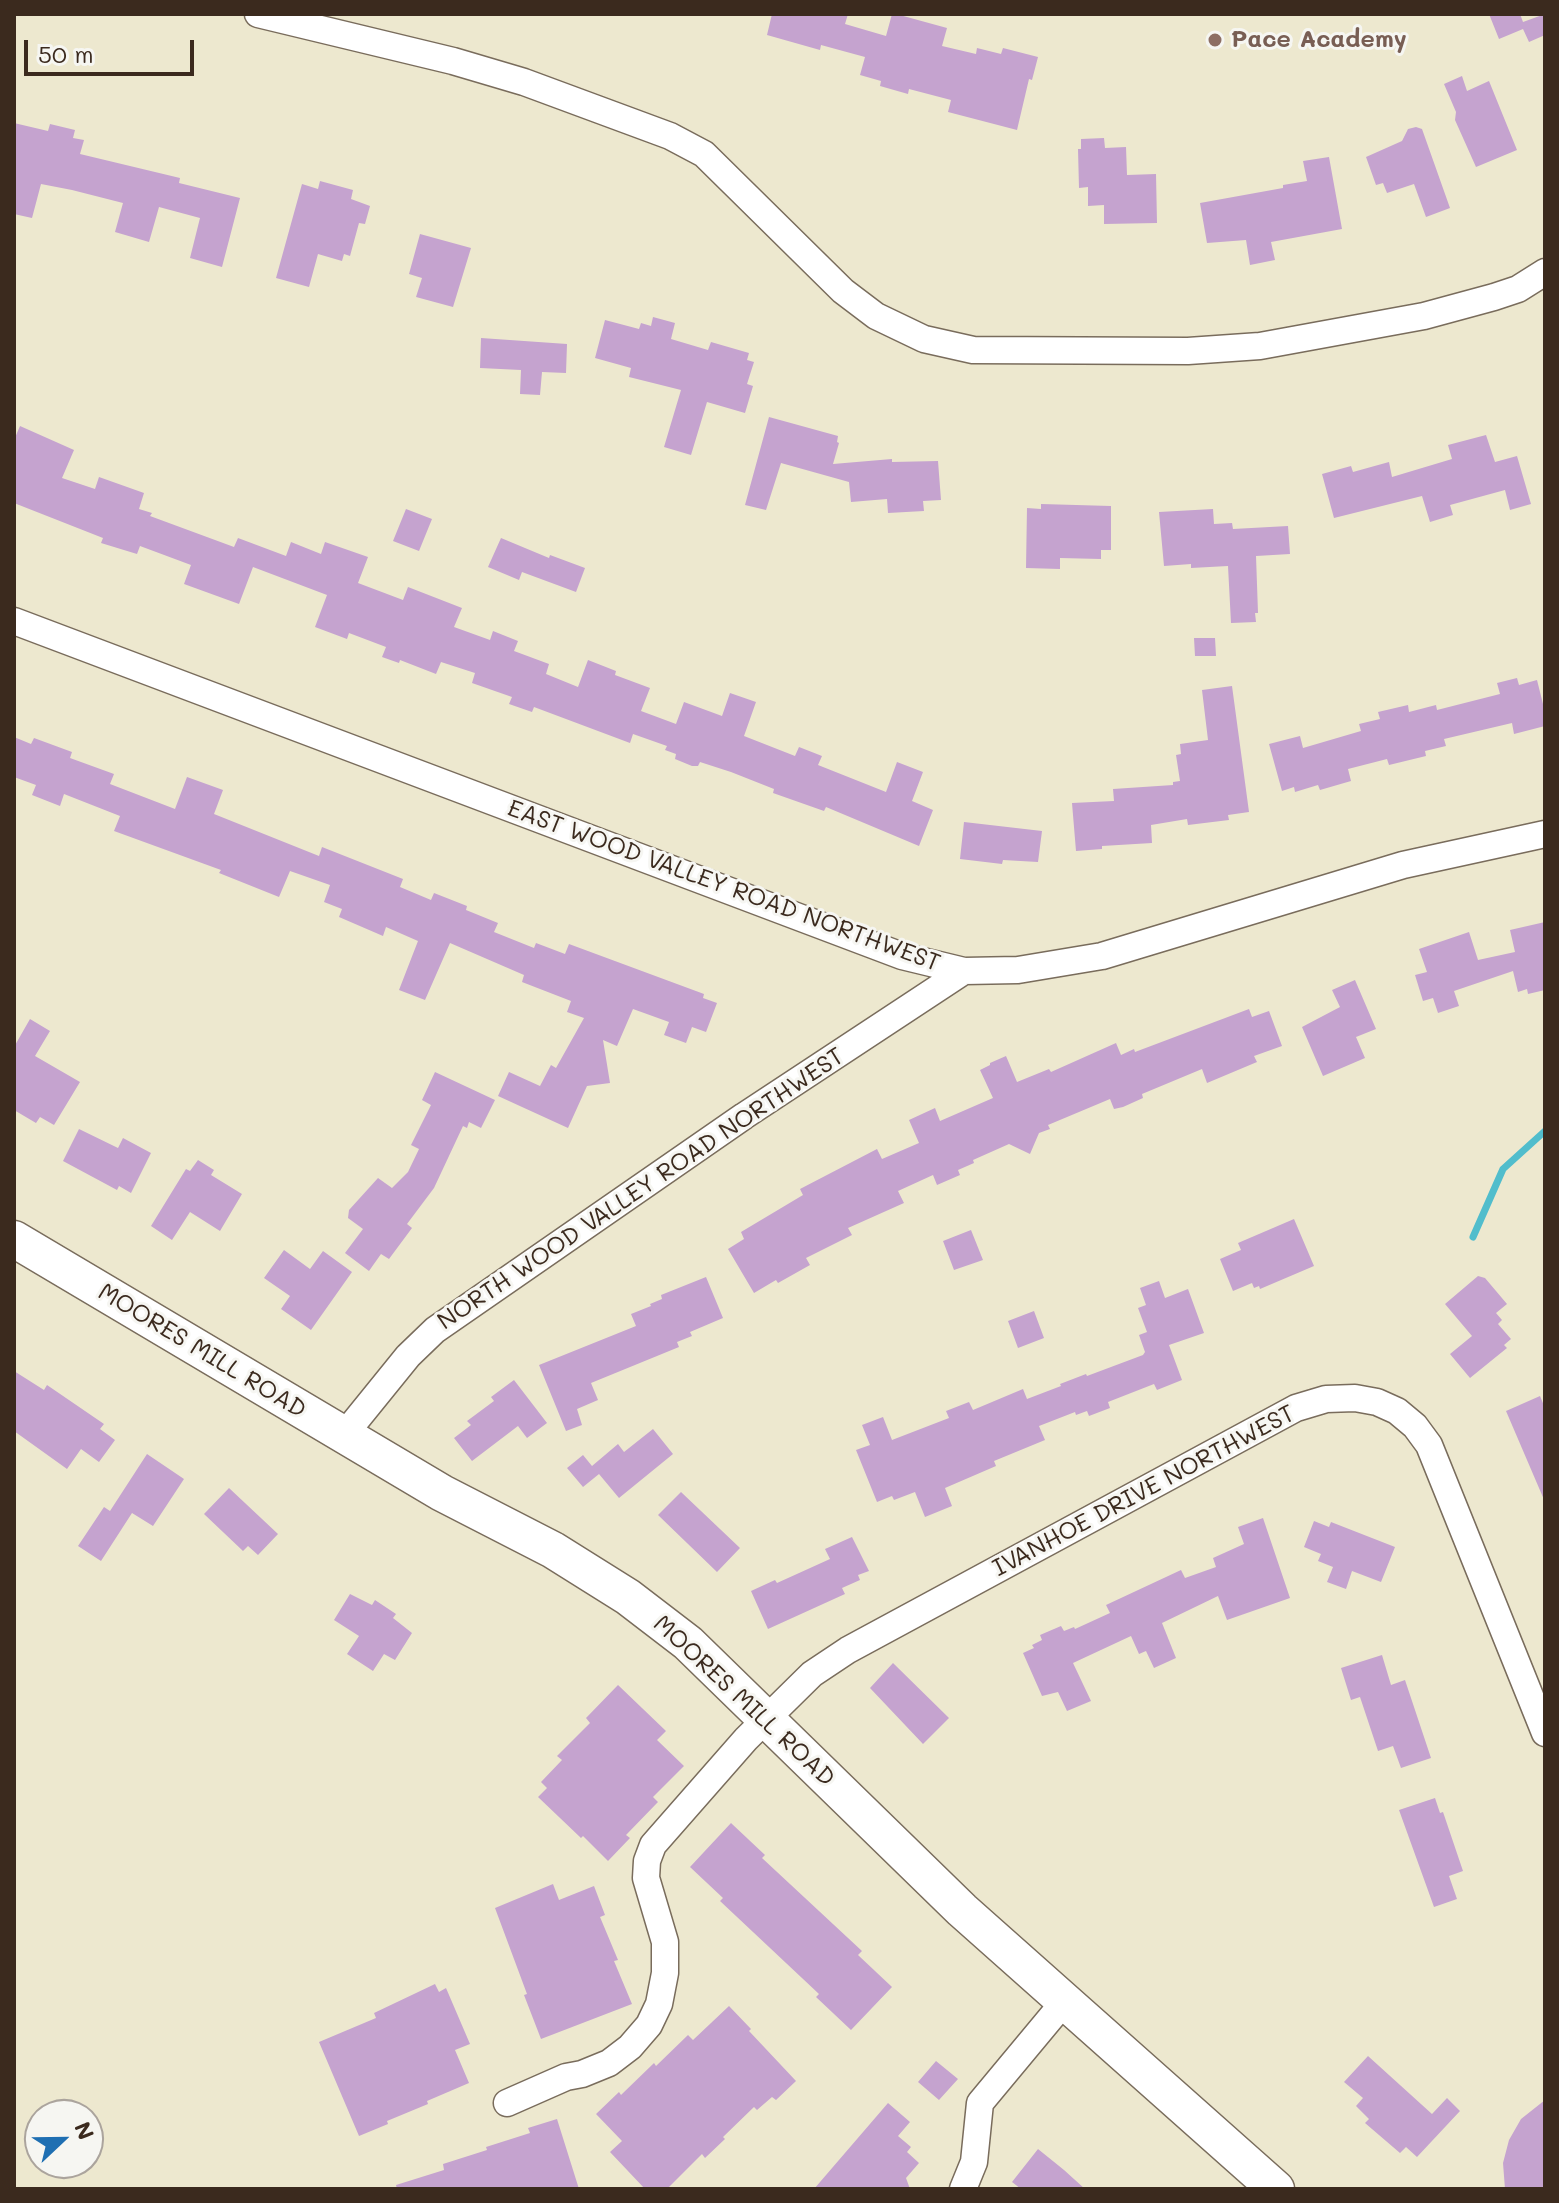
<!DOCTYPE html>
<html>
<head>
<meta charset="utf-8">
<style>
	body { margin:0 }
	#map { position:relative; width:1559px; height:2203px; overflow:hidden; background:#ede8cf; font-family:Mali,sans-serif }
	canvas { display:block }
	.frame { position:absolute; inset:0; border:16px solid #3b2a1e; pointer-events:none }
	.north { position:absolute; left:24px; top:2099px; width:80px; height:80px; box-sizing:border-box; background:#f6f6f2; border:2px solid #aba49d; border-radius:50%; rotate:68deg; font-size:22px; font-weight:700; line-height:32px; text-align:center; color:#3b2a1e }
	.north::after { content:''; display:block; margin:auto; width:28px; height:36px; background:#1f6fb2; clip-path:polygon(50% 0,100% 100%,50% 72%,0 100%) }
	.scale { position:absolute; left:24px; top:40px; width:170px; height:36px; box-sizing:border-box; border:4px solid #3b2a1e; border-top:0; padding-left:10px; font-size:24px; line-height:28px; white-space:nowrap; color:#3b2a1e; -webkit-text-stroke:6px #f6f6f2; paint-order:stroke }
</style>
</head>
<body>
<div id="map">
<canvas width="1559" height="2203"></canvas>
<div class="frame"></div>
<div class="north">N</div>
<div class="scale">50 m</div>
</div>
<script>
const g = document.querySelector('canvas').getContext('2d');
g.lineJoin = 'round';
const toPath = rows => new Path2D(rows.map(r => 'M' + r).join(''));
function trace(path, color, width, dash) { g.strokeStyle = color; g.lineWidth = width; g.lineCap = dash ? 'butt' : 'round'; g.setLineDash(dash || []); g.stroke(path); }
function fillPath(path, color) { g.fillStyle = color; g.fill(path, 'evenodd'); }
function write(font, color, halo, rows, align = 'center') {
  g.font = font + ' Mali,sans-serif'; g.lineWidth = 6; g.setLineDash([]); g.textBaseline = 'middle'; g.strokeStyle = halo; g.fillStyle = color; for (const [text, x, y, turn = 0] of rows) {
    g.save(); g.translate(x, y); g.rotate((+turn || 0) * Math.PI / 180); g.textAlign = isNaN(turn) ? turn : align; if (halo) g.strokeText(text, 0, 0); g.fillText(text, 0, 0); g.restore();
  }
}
const stream = toPath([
	[1473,1237,1503,1169,1545,1131]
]);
const building = toPath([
	[772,14,848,14,845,24,886,36,892,14,896,14,947,28,942,46,976,54,977,48,1001,54,1003,48,1038,57,1032,80,1029,79,1017,130,948,112,951,100,909,89,908,94,880,86,881,81,860,75,865,57,821,45,820,50,767,35],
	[1489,14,1520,14,1523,22,1545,14,1545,35,1529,42,1523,29,1499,39],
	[1462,76,1467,91,1489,81,1517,150,1476,167,1455,120,1456,112,1444,84],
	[14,123,48,131,50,124,75,130,73,138,84,140,80,154,180,178,179,183,240,198,222,267,190,258,200,218,159,207,149,242,115,232,123,203,72,190,41,184,32,218,14,214],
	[1416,127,1422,129,1450,208,1426,217,1414,184,1387,193,1383,183,1376,185,1366,157,1402,141,1408,129],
	[1104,138,1105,148,1126,147,1127,175,1156,174,1157,223,1104,224,1104,205,1088,206,1088,187,1079,188,1078,149,1081,149,1081,139],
	[1329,157,1342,229,1271,242,1275,260,1250,265,1246,240,1207,243,1200,203,1283,188,1283,185,1307,181,1303,161],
	[320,181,353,190,351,199,370,206,365,224,359,223,350,256,344,254,342,261,318,254,309,287,276,278,302,184,318,189],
	[420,234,471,248,453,307,416,297,422,278,409,274],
	[653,317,675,323,671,339,708,350,711,342,749,353,747,360,754,362,747,384,753,386,745,413,707,402,691,455,664,447,681,390,629,377,631,368,595,358,605,320,639,329,641,323,651,326],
	[481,338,567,344,566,373,542,372,540,395,520,394,521,370,480,368],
	[769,417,838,436,837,442,839,443,833,464,892,459,892,462,938,461,941,500,923,501,924,511,888,513,887,499,851,502,849,482,781,463,766,510,745,505],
	[20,426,74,450,62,478,95,489,99,477,144,493,139,509,152,513,150,516,234,547,238,538,286,556,291,542,321,554,325,542,368,557,358,583,403,600,408,587,462,608,454,627,490,640,493,631,518,641,514,651,549,664,546,674,578,687,588,660,616,671,615,675,650,688,641,711,676,724,684,702,722,716,730,693,756,702,744,736,795,756,799,747,822,756,818,765,886,792,897,762,923,772,912,801,933,810,919,846,826,807,824,811,773,793,774,789,731,772,700,762,698,766,692,766,675,759,676,754,665,750,667,746,633,734,630,743,534,707,532,712,509,704,512,697,472,683,475,673,441,662,436,674,400,660,399,663,382,657,386,647,349,633,347,639,315,627,327,595,253,567,239,604,184,584,191,565,140,546,137,554,101,543,103,538,14,503,14,440],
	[1486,435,1495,462,1517,456,1531,504,1510,510,1505,490,1450,505,1453,515,1430,522,1422,496,1334,518,1322,474,1351,466,1353,472,1389,462,1392,477,1452,459,1448,445],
	[1041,504,1111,506,1111,550,1101,550,1101,559,1060,558,1060,569,1026,568,1027,508,1041,509],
	[406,509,432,519,419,551,393,541],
	[1213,509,1214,524,1232,523,1233,529,1288,526,1290,554,1256,556,1258,613,1255,613,1256,622,1231,623,1228,566,1191,568,1191,564,1164,566,1159,512],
	[501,538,549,558,550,555,585,568,576,592,522,572,519,580,488,567],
	[1194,638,1215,638,1216,656,1195,656],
	[1517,678,1519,685,1537,680,1545,712,1545,726,1514,734,1512,723,1444,739,1446,746,1425,751,1426,756,1389,765,1387,759,1348,769,1351,781,1320,790,1318,785,1295,792,1294,787,1282,791,1269,744,1300,736,1303,748,1361,731,1359,724,1380,719,1378,712,1408,705,1409,712,1436,705,1437,710,1500,694,1497,683],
	[1232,686,1249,812,1228,815,1229,820,1188,825,1187,819,1151,825,1152,843,1102,846,1102,849,1076,851,1072,803,1114,801,1113,789,1173,785,1173,782,1180,781,1176,755,1181,754,1180,744,1208,740,1202,690],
	[14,737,31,744,34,738,72,752,70,758,114,774,110,784,175,809,187,777,223,790,214,814,319,856,322,847,403,879,400,887,431,900,434,893,467,906,466,910,498,923,494,932,534,948,536,943,565,954,569,944,704,994,703,998,717,1003,706,1032,692,1027,686,1043,664,1035,669,1022,633,1009,617,1046,603,1040,610,1083,587,1086,568,1128,498,1096,509,1072,540,1086,551,1065,556,1068,584,1018,567,1012,571,1001,522,982,524,975,450,943,425,1000,399,990,418,941,386,927,383,936,339,917,342,909,324,902,330,885,290,871,279,897,219,873,221,870,114,831,120,816,64,794,60,806,32,795,36,785,14,777],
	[964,822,1042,831,1038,862,1003,860,1002,864,960,859],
	[1545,922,1545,990,1528,994,1527,989,1518,992,1513,971,1454,991,1459,1006,1438,1013,1433,998,1423,1001,1415,975,1427,972,1419,949,1469,932,1478,960,1515,952,1510,930],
	[1355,980,1376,1029,1356,1037,1365,1058,1323,1076,1302,1027,1340,1007,1332,990],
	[1249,1009,1252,1017,1269,1011,1282,1046,1254,1056,1257,1062,1207,1083,1202,1069,1142,1094,1143,1098,1123,1107,1114,1109,1110,1099,1048,1125,1050,1129,1039,1133,1030,1154,1009,1144,973,1160,974,1163,958,1170,960,1175,937,1185,933,1175,898,1191,904,1203,848,1228,852,1235,806,1258,810,1265,778,1283,776,1280,754,1293,728,1249,744,1239,741,1232,803,1195,800,1189,877,1149,882,1159,919,1143,909,1120,935,1108,940,1121,993,1098,980,1070,990,1065,990,1063,1006,1056,1017,1082,1049,1069,1051,1072,1116,1043,1121,1055,1134,1049,1135,1052],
	[30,1019,50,1031,35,1056,80,1082,54,1125,40,1117,36,1123,14,1110,14,1047],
	[435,1072,495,1100,481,1128,469,1122,467,1128,463,1126,434,1188,407,1224,412,1228,389,1259,381,1254,369,1271,345,1253,363,1229,348,1218,349,1210,378,1178,392,1188,408,1172,419,1149,411,1145,431,1105,422,1100],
	[79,1129,118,1148,123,1138,151,1153,131,1193,119,1186,117,1190,63,1161],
	[198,1160,214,1170,211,1175,242,1194,220,1231,190,1212,172,1240,151,1226,186,1169,190,1171],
	[1294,1219,1314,1266,1260,1289,1259,1286,1254,1288,1252,1283,1233,1291,1220,1259,1241,1250,1238,1243],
	[971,1230,983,1260,954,1270,943,1241],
	[284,1250,310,1269,323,1251,352,1272,311,1330,281,1309,290,1296,264,1278],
	[1478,1276,1485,1278,1507,1304,1496,1313,1502,1320,1498,1324,1511,1339,1504,1345,1507,1348,1470,1378,1450,1354,1472,1336,1445,1304],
	[706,1277,723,1318,690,1332,692,1336,677,1342,679,1347,591,1383,598,1400,577,1409,582,1425,566,1431,539,1365,636,1326,631,1314,651,1306,650,1304,662,1299,661,1295],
	[1159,1281,1165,1298,1188,1289,1204,1333,1169,1345,1182,1380,1157,1390,1154,1384,1108,1402,1110,1408,1089,1416,1087,1411,1076,1415,1075,1412,1039,1426,1045,1440,994,1461,996,1466,945,1488,952,1506,925,1517,915,1492,894,1500,892,1496,877,1502,856,1450,870,1445,862,1425,883,1417,892,1440,949,1418,946,1411,969,1402,973,1410,1023,1389,1027,1399,1061,1386,1060,1384,1086,1374,1087,1376,1143,1355,1145,1352,1139,1335,1147,1332,1138,1308,1146,1305,1140,1288],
	[1034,1311,1044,1338,1018,1348,1008,1321],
	[14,1371,44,1390,47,1385,104,1424,100,1429,115,1440,99,1462,81,1449,67,1469,14,1431],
	[514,1380,547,1423,527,1438,518,1426,472,1461,454,1438,471,1425,467,1421,494,1401,491,1397],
	[1540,1396,1545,1408,1545,1502,1506,1411],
	[653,1429,673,1454,619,1498,599,1474,583,1487,567,1468,583,1455,592,1466,618,1444,624,1452],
	[147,1454,184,1479,153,1526,132,1513,101,1561,78,1546,104,1507,110,1511],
	[229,1488,278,1534,258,1555,248,1546,243,1551,204,1514],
	[681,1492,740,1548,717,1572,658,1515],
	[1263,1518,1290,1598,1227,1620,1218,1596,1162,1623,1176,1658,1154,1668,1146,1651,1139,1654,1131,1636,1073,1663,1091,1701,1067,1711,1058,1692,1042,1696,1023,1653,1034,1648,1032,1645,1042,1640,1040,1635,1061,1626,1064,1631,1074,1627,1075,1629,1110,1613,1106,1605,1181,1570,1185,1578,1216,1567,1213,1558,1244,1544,1238,1527],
	[1314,1521,1329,1527,1331,1522,1395,1547,1381,1582,1352,1571,1346,1589,1327,1582,1333,1567,1318,1561,1321,1554,1304,1547],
	[852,1537,869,1571,858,1575,860,1580,842,1588,845,1594,768,1629,751,1591,775,1580,777,1583,830,1559,825,1549],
	[350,1594,372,1605,375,1600,396,1614,393,1618,412,1633,395,1660,384,1654,373,1671,347,1654,359,1636,334,1620],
	[1382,1655,1391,1685,1405,1680,1431,1758,1401,1768,1393,1746,1378,1751,1360,1697,1351,1700,1341,1668],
	[893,1663,949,1718,923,1744,870,1688],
	[618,1685,666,1731,657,1740,684,1766,653,1797,658,1802,626,1835,630,1838,608,1861,583,1836,581,1838,538,1797,547,1788,541,1782,562,1760,557,1756,590,1723,586,1718],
	[1435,1798,1440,1813,1443,1812,1463,1871,1449,1876,1457,1899,1434,1907,1399,1810],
	[731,1823,765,1855,762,1858,862,1951,858,1955,892,1987,851,2030,816,1997,819,1994,720,1901,723,1898,690,1867],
	[553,1884,559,1900,594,1886,605,1915,600,1917,618,1960,614,1961,632,2004,541,2039,524,1995,527,1994,495,1908],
	[435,1984,439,1992,446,1988,470,2044,455,2050,469,2083,427,2101,428,2104,387,2121,388,2124,359,2136,319,2042,376,2018,374,2013],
	[729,2006,751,2029,749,2031,796,2081,776,2100,772,2097,757,2110,754,2107,723,2137,725,2139,705,2158,702,2154,667,2189,645,2189,610,2152,622,2141,596,2114,619,2092,621,2095,654,2063,656,2066,688,2035,693,2040],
	[1368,2056,1432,2114,1447,2098,1460,2111,1417,2157,1406,2147,1400,2153,1365,2123,1369,2119,1356,2106,1363,2098,1344,2082],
	[936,2061,958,2079,939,2100,918,2082],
	[1545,2100,1545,2189,1505,2189,1503,2163,1509,2140,1521,2119],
	[888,2103,910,2122,898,2136,911,2147,907,2152,919,2163,906,2178,910,2189,814,2189],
	[557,2119,579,2189,397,2189,396,2185,444,2170,443,2164,487,2150,486,2147,530,2133,528,2128],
	[1038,2149,1064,2170,1085,2189,1021,2189,1012,2182]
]);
const street = toPath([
	[258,14,453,61,524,82,670,136,704,154,843,291,876,316,924,339,973,350,1188,351,1260,346,1424,316,1494,297,1518,289,1545,272],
	[14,621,902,956,964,971,1018,970,1102,956,1403,865,1545,834],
	[344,1435,408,1356,435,1330,744,1116,964,971],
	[507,2103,566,2077,582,2074,609,2063,630,2047,649,2025,659,2004,665,1973,665,1942,646,1878,647,1861,653,1845,746,1739,812,1674,848,1650,1296,1408,1326,1399,1355,1398,1377,1402,1397,1411,1415,1426,1429,1445,1545,1733],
	[963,2189,974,2162,980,2103,1064,2002]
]);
const secondary = toPath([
	[14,1239,442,1493,553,1550,628,1597,688,1643,962,1910,1276,2189]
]);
const markers = [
	[1215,40,8,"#8d6e63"]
];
const educationNames = [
	["Pace Academy",1231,40]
];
const streetNames = [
	["EAST WOOD VALLEY ROAD NORTHWEST",724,886,20],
	["NORTH WOOD VALLEY ROAD NORTHWEST",641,1189,-34],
	["MOORES MILL ROAD",202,1351,31],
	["IVANHOE DRIVE NORTHWEST",1144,1491,-28],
	["MOORES MILL ROAD",744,1701,43]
];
trace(stream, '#51bdcc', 7);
fillPath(building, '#c5a3cf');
trace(street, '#796c5c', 29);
trace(secondary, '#796c5c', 39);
trace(street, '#fff', 26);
trace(secondary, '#fff', 36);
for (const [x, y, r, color] of markers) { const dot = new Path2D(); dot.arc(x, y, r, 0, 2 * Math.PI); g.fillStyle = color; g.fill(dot); trace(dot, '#f6f6f2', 3); }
write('bold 24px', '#785e54', '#f6f6f2', educationNames, 'left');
write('24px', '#3b2a1e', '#f6f6f2', streetNames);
</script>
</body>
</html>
